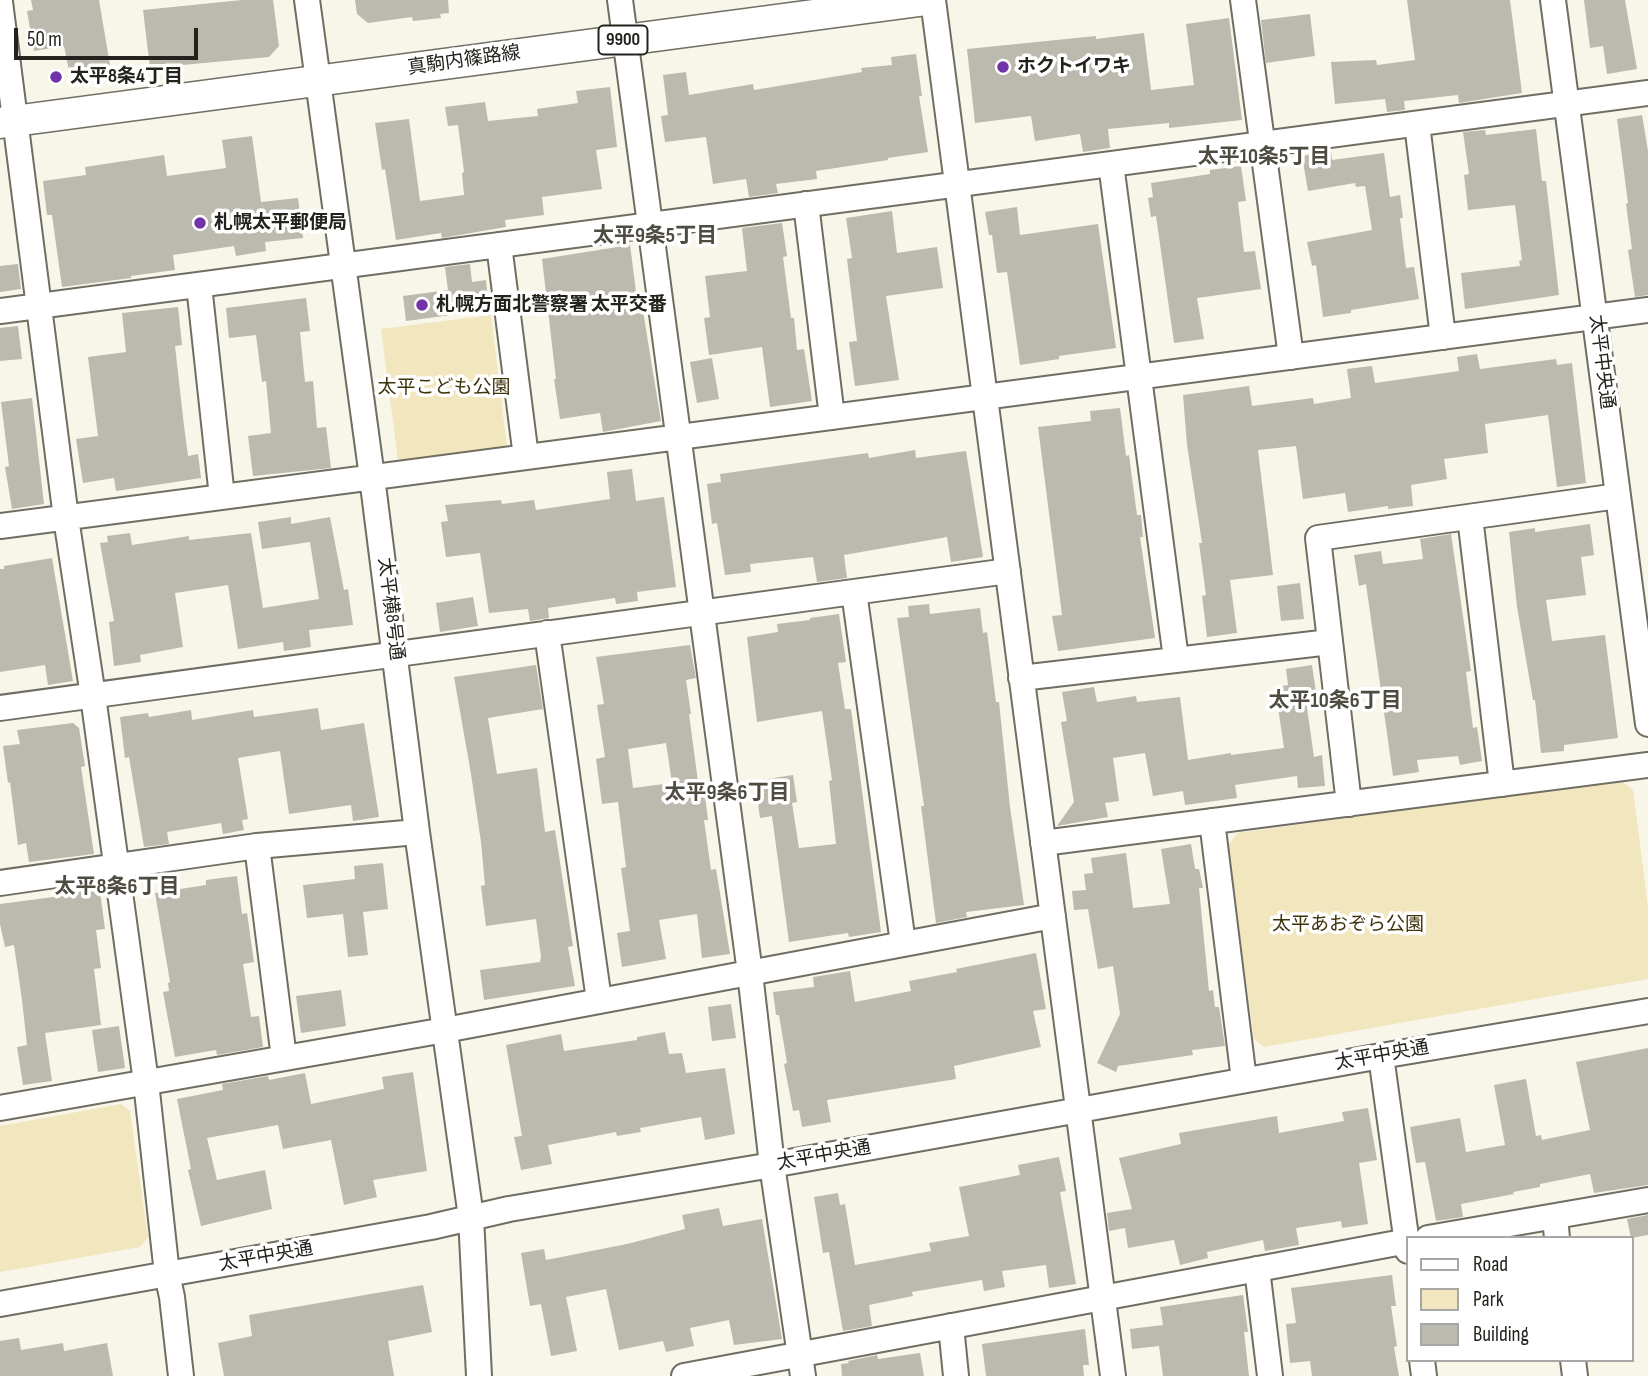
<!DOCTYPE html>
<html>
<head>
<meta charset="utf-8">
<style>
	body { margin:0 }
	#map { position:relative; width:1648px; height:1376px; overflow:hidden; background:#f8f5e9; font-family:"Sofia Sans Condensed",sans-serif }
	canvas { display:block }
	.legend { position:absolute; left:1406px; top:1236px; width:228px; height:126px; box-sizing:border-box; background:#fff; border:2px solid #a7a7a5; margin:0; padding:9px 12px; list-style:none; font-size:21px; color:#23221d }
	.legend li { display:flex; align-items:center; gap:14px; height:35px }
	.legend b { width:35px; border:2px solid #a7a7a5 }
	.scale { position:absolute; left:14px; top:28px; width:184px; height:32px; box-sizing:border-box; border:4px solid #23221d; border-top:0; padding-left:9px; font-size:21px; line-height:24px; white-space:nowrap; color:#23221d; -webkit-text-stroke:5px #fff; paint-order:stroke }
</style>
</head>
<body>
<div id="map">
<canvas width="1648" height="1376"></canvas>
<ul class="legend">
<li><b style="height:9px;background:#fff"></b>Road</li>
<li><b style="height:19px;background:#f1e6bd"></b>Park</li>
<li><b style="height:19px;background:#bcb9ae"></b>Building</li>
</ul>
<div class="scale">50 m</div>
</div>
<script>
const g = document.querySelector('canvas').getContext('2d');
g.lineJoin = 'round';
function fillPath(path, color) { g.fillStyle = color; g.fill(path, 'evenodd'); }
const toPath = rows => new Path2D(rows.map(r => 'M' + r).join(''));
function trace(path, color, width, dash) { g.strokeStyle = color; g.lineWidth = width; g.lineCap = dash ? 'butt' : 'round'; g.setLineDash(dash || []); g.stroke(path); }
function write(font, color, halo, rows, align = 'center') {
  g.font = font + ' "Sofia Sans Condensed","Noto Sans JP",sans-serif'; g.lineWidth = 7; g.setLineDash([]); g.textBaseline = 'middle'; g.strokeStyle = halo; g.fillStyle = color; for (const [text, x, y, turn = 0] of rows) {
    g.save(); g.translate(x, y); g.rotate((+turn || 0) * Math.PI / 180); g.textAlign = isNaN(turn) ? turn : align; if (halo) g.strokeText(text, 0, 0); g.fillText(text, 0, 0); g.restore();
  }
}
const green = toPath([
	[491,315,507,448,398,461,381,329],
	[1621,780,1633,790,1648,907,1648,979,1264,1047,1254,1039,1228,845,1238,833],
	[121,1104,130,1111,148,1237,140,1247,0,1272,0,1126]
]);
const building = toPath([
	[31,0,99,0,110,65,69,71,64,46,34,51,27,11,33,10],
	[242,0,273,0,279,46,269,57,150,68,143,10],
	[355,0,448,0,449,13,440,14,441,18,413,21,412,17,368,23,357,14],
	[1407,0,1510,0,1522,93,1459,103,1458,95,1404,101,1405,110,1387,112,1385,99,1335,104,1331,62,1376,60,1377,65,1415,60],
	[1584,0,1625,0,1637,69,1607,74,1603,46,1590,48],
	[1310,14,1315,56,1266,63,1261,20],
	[1229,18,1242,120,1169,128,1169,123,1108,129,1110,148,1083,152,1080,134,1035,141,1031,116,975,123,967,49,1096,36,1096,39,1144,33,1151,90,1194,85,1186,24],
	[916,54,922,96,919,96,928,152,888,158,888,160,816,171,817,179,776,184,778,193,749,197,746,179,713,184,706,137,665,142,661,116,668,115,663,75,686,72,689,95,753,84,754,90,862,72,861,68,892,65,891,57],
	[610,87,617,147,596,150,602,189,542,197,544,215,505,220,506,227,442,238,441,233,396,240,385,169,382,170,375,123,409,119,420,201,464,195,462,173,464,172,458,125,448,126,445,107,485,102,488,121,538,116,537,109,578,103,576,91],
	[1642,115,1648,151,1648,295,1635,297,1628,250,1632,249,1626,204,1628,203,1617,119],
	[1536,129,1542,181,1546,181,1559,295,1465,309,1461,273,1520,266,1519,261,1522,260,1515,205,1468,210,1464,175,1469,174,1463,132,1485,130,1486,135],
	[252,136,261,202,298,198,303,238,265,242,266,251,236,256,234,246,173,255,175,270,131,276,131,278,62,287,52,215,47,215,43,181,86,175,85,167,164,155,167,176,226,168,222,140],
	[1331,151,1332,160,1384,153,1390,197,1400,195,1403,218,1400,218,1406,268,1414,267,1419,299,1351,310,1351,313,1323,317,1316,265,1312,266,1307,242,1372,230,1365,186,1356,187,1355,183,1308,191,1302,156],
	[1241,166,1246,201,1238,202,1244,252,1255,251,1261,289,1197,298,1204,339,1174,343,1156,216,1151,217,1148,198,1153,197,1151,183,1210,174,1210,170],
	[1017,207,1020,235,1098,224,1116,348,1059,356,1059,359,1020,365,1007,272,997,273,992,235,989,235,985,212],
	[892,211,897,253,937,247,943,288,886,296,899,380,855,386,849,342,857,341,847,259,852,258,846,218],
	[782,223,787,256,783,257,791,318,794,318,797,350,804,349,812,401,770,407,762,347,709,355,704,318,710,317,705,276,747,271,742,228],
	[630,245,637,299,641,299,661,421,603,432,600,413,560,419,554,379,556,379,542,259],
	[18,264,21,289,0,292,0,266],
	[470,264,472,282,486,280,489,310,406,321,403,296,448,290,445,267],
	[306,298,310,331,300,332,305,382,313,381,317,428,326,427,331,468,253,476,248,436,271,433,266,381,262,382,256,335,229,338,226,308],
	[178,307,182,345,175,346,184,426,188,456,198,454,201,478,116,491,114,478,83,483,76,439,98,436,88,357,126,352,122,313],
	[18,326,22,359,0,361,0,328],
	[1477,354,1480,369,1556,359,1557,365,1572,363,1586,483,1557,487,1548,415,1485,424,1488,453,1444,459,1447,479,1411,485,1413,506,1388,509,1388,506,1348,512,1345,493,1303,499,1296,446,1258,450,1273,575,1230,580,1237,633,1207,637,1202,596,1206,595,1199,543,1202,543,1187,445,1183,395,1249,386,1252,406,1313,398,1314,404,1351,398,1347,369,1372,366,1375,383,1459,371,1457,357],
	[712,358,719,399,697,403,690,362],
	[32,398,44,504,12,509,5,467,9,466,1,402],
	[1120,408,1126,456,1129,455,1137,515,1141,515,1143,537,1140,537,1155,638,1058,651,1052,616,1062,615,1038,427,1091,421,1090,411],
	[915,450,916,458,966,451,983,557,951,562,947,537,844,555,847,578,817,582,813,557,750,564,751,572,725,575,717,523,712,524,707,484,721,482,720,474,868,453,869,458],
	[632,469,636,501,664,497,676,587,637,592,638,601,616,604,615,598,548,608,549,618,530,621,528,609,489,613,480,553,446,557,441,522,448,521,445,505,501,500,502,504,534,500,536,510,610,499,607,472],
	[291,517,291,524,330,517,344,590,348,589,353,625,309,630,311,647,284,651,283,642,238,649,228,585,175,593,183,647,140,655,141,662,114,666,109,622,114,621,100,543,108,542,107,536,130,533,132,545,189,536,189,540,251,533,263,608,319,599,310,542,262,549,258,522],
	[1590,524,1594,555,1581,557,1586,595,1546,600,1552,641,1605,635,1618,738,1564,745,1564,751,1541,753,1535,700,1533,700,1517,607,1509,532,1535,528,1535,532],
	[1451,534,1471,671,1466,672,1473,728,1477,727,1482,761,1460,765,1458,756,1417,760,1419,772,1393,776,1366,584,1359,586,1354,555,1381,551,1383,564,1423,559,1420,539],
	[52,558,73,681,48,685,45,665,0,672,0,569,4,569,4,566],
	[1300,583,1304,619,1281,621,1277,586],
	[473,597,478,626,440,632,436,603],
	[929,604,930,614,980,608,983,633,987,632,996,702,999,702,1010,807,1024,905,966,912,967,917,936,923,921,806,924,806,897,618,909,617,908,606],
	[839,614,846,662,838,663,845,709,851,709,881,932,849,937,848,933,789,942,772,816,760,818,755,781,793,775,797,802,792,803,799,848,836,844,829,781,832,780,822,711,757,722,747,637,778,632,777,624,810,620,810,618],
	[690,645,696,678,686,680,691,714,689,714,699,789,704,789,708,820,704,820,711,870,716,869,730,954,702,958,697,914,659,920,666,959,622,967,617,933,630,931,621,868,626,867,618,802,602,804,596,759,605,757,597,705,604,704,596,657],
	[666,743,672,783,633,788,628,749],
	[536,665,543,709,488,718,497,774,537,768,545,832,555,830,573,946,568,947,575,986,484,1000,480,970,540,962,541,957,536,919,486,926,481,886,485,885,481,842,471,774,454,677],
	[1312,665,1317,699,1306,701,1314,757,1322,755,1325,786,1298,788,1297,776,1235,785,1237,798,1185,805,1183,791,1153,796,1145,753,1113,758,1119,801,1105,803,1108,817,1057,826,1074,802,1061,722,1067,721,1062,692,1094,687,1097,702,1136,696,1137,702,1180,697,1188,760,1231,753,1231,755,1284,748,1275,687,1288,685,1286,669],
	[318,708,321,730,364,723,379,817,353,821,351,805,289,814,280,751,238,758,248,819,242,820,244,830,223,834,221,823,167,832,169,844,144,847,129,757,125,758,120,717,148,713,149,717,191,710,192,720,253,710,254,717],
	[73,723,79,728,85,766,81,767,94,854,29,862,26,843,18,845,10,782,8,783,3,746,20,744,17,730],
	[1191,844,1195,869,1199,869,1203,888,1199,888,1209,991,1213,990,1215,1007,1219,1007,1225,1046,1192,1050,1193,1055,1118,1066,1116,1072,1097,1063,1120,1014,1113,966,1098,969,1088,909,1074,910,1072,891,1086,890,1084,874,1093,873,1091,858,1126,853,1133,908,1170,904,1161,849],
	[383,863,388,909,363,912,368,955,348,957,343,914,307,918,303,885,355,879,354,866],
	[237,876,242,914,247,913,254,962,243,964,251,1017,259,1016,263,1047,217,1055,216,1050,175,1057,163,992,169,991,168,983,170,982,155,893,206,885,206,880],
	[99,884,105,929,96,930,101,968,94,969,101,1025,45,1033,52,1081,23,1085,17,1047,27,1045,22,1000,14,945,5,947,0,924,0,904,61,896,60,889],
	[1036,953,1046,1009,1033,1011,1041,1047,954,1066,956,1079,827,1100,831,1122,802,1127,799,1110,793,1111,784,1064,787,1063,779,1015,776,1015,773,992,814,987,813,977,850,971,855,1002,911,991,909,981,957,972,956,969],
	[341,990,346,1026,301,1033,296,996],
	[731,1004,736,1038,712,1041,708,1007],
	[119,1026,125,1068,98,1072,92,1030],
	[665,1032,669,1054,682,1053,686,1073,725,1068,735,1134,705,1140,701,1117,640,1128,641,1132,617,1136,616,1132,548,1145,552,1164,521,1170,514,1137,522,1136,506,1045,561,1034,564,1051,637,1040,637,1037],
	[1648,1048,1648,1185,1594,1193,1590,1174,1540,1184,1540,1187,1513,1192,1514,1194,1461,1204,1463,1217,1436,1221,1425,1162,1416,1163,1410,1127,1460,1118,1466,1152,1505,1145,1494,1085,1526,1079,1536,1136,1541,1135,1542,1140,1590,1130,1576,1062],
	[413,1072,427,1171,373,1180,377,1197,344,1205,331,1140,283,1149,278,1125,207,1138,217,1180,265,1170,272,1209,201,1226,188,1170,191,1169,177,1099,223,1090,222,1084,268,1076,269,1080,305,1073,311,1104,384,1089,382,1077],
	[1368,1108,1377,1160,1359,1163,1368,1224,1342,1228,1341,1221,1296,1228,1299,1245,1265,1251,1263,1240,1207,1252,1208,1258,1180,1265,1174,1240,1128,1248,1125,1228,1109,1231,1107,1213,1132,1209,1119,1158,1181,1144,1179,1133,1277,1116,1279,1133,1344,1121,1342,1112],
	[1059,1157,1066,1191,1060,1192,1076,1284,1049,1288,1046,1265,1002,1271,1005,1287,984,1291,982,1280,912,1292,913,1296,869,1305,872,1326,843,1331,829,1252,823,1253,814,1197,838,1193,840,1205,845,1204,855,1265,931,1251,929,1243,969,1236,959,1187,1020,1175,1018,1165],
	[719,1208,723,1226,762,1219,782,1339,734,1345,729,1320,690,1328,694,1346,666,1352,663,1341,619,1350,606,1289,566,1297,577,1351,551,1356,541,1304,530,1306,521,1253,544,1249,546,1260,627,1244,685,1229,682,1215],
	[1648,1215,1648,1235,1631,1238,1627,1219],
	[1392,1275,1396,1306,1391,1306,1397,1346,1394,1347,1399,1376,1312,1376,1310,1361,1290,1363,1286,1324,1296,1323,1291,1288],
	[423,1285,432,1332,388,1341,394,1376,224,1376,218,1343,252,1336,249,1315],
	[1243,1295,1248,1332,1244,1332,1249,1376,1163,1376,1159,1346,1132,1349,1130,1329,1163,1325,1160,1307],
	[1085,1329,1089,1365,1083,1365,1084,1376,986,1376,982,1344],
	[19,1338,21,1350,63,1343,64,1351,107,1343,113,1376,0,1376,0,1341],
	[920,1353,924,1376,842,1376,841,1364,849,1363,848,1361,877,1355,878,1359]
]);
const minor = toPath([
	[307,0,372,477,417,832,471,1217,479,1376],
	[620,0,750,973,772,1165,803,1376],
	[933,0,1113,1376],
	[1243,0,1291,357],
	[1553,0,1648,724],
	[0,2,66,518,93,696,146,1082,167,1274,172,1297,181,1376],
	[1417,124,1443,337],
	[1111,164,1176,659],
	[806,204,832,417],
	[499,245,526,457],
	[199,285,222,497],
	[0,311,1648,93],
	[1470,517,1502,784],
	[0,526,1648,310],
	[854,592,903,943],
	[547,633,599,1000],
	[1021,678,1330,642],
	[0,708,1008,571],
	[1349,804,1318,538,1618,496],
	[1212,821,1244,1080],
	[1043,843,1648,765],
	[257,846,284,1058],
	[0,883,257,846,417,832],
	[1381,1056,1408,1251],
	[0,1108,445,1030,1053,916],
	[1555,1217,1557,1238],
	[1428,1238,1648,1200],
	[1257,1269,1270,1376],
	[0,1304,431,1227,509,1209,772,1165,1381,1056,1648,1011],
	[951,1326,956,1376],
	[1422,1360,1424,1376],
	[1573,1360,1575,1376],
	[684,1376,1408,1241]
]);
const major = toPath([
	[0,123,927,0]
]);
const markers = [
	[1003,67,7,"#7233a8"],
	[56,77,7,"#7233a8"],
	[200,223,7,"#7233a8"],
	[422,305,7,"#7233a8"]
];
const shields = [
	[623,40,49]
];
const shieldNames = [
	["9900",623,40]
];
const streetNames = [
	["真駒内篠路線",464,61,-8],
	["太平中央通",1601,362,83],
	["太平横8号通",390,609,83],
	["太平中央通",1382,1056,-10],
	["太平中央通",824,1156,-10],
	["太平中央通",266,1257,-10]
];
const poiNames = [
	["ホクトイワキ",1017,67],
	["太平8条4丁目",70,77],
	["札幌太平郵便局",214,223],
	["札幌方面北警察署 太平交番",436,305]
];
const parkNames = [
	["太平こども公園",444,388],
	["太平あおぞら公園",1348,925]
];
const neighbourhoodNames = [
	["太平10条5丁目",1264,158],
	["太平9条5丁目",655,237],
	["太平10条6丁目",1335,702],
	["太平9条6丁目",727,794],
	["太平8条6丁目",117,888]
];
fillPath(green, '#f1e6bd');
fillPath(building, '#bcb9ae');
trace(minor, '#706d62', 28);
trace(major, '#706d62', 33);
trace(minor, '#fff', 24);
trace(major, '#fff', 30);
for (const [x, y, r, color] of markers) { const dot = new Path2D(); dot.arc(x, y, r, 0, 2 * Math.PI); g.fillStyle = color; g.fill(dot); trace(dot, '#fff', 2.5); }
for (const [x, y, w] of shields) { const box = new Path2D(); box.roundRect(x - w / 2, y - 14.5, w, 29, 5); g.fillStyle = '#fff'; g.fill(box); trace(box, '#23221d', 2); }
write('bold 18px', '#23221d', null, shieldNames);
write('19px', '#23221d', '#fff', streetNames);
write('bold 19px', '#23221d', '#fff', poiNames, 'left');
write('19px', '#3e3309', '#fff', parkNames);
write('bold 21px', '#4e4b41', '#fff', neighbourhoodNames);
</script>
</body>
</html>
